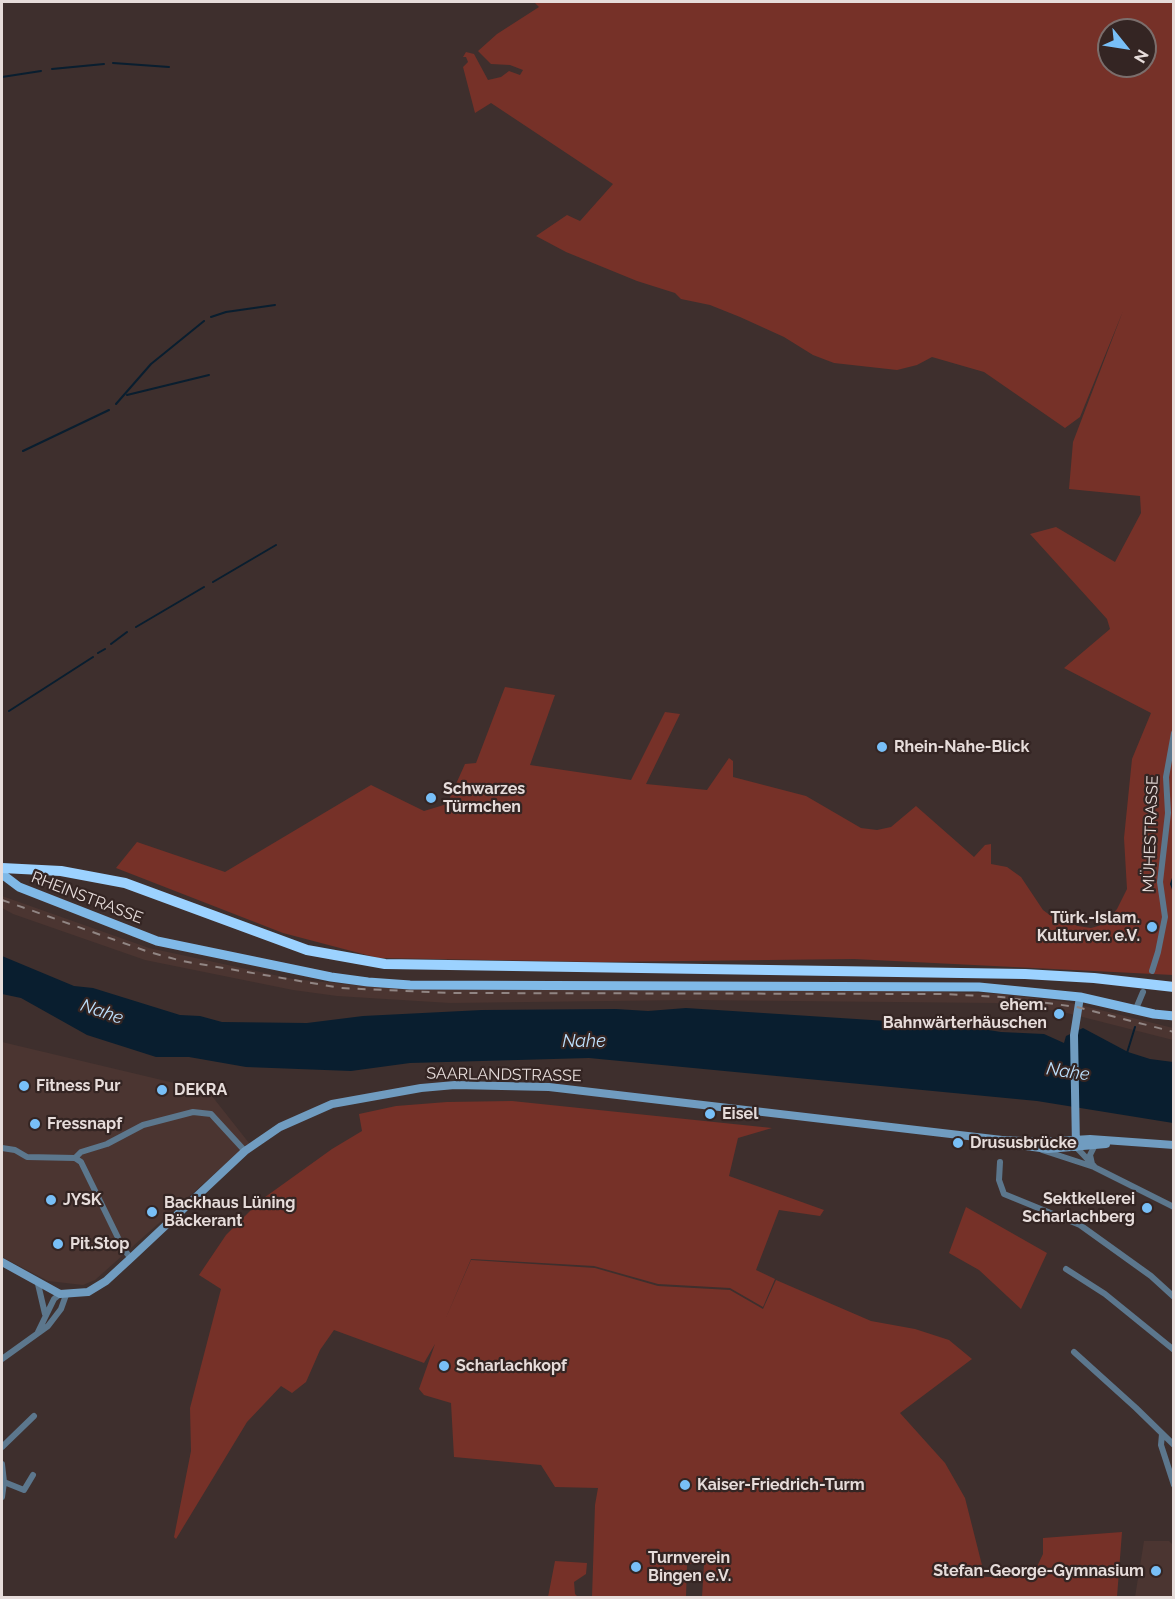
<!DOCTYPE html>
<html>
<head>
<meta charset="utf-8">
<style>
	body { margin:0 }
	#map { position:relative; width:1175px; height:1599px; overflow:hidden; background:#3e2f2d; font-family:Raleway,sans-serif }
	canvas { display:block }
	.frame { position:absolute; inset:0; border:3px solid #e6dcda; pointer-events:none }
	.north { position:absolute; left:1097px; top:18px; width:60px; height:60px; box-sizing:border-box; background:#342523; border:2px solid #7b6e6c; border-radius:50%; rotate:120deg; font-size:16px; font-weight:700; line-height:24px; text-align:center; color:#e6dcda }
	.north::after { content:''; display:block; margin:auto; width:21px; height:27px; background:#78bff7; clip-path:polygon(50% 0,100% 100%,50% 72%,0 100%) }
</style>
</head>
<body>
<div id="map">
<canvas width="1175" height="1599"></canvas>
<div class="frame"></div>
<div class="north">N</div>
</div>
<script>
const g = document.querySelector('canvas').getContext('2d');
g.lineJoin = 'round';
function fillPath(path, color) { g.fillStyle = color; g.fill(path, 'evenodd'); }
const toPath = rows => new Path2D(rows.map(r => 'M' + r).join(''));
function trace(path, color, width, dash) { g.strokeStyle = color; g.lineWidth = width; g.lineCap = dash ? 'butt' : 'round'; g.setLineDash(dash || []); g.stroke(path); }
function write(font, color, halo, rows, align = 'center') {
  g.font = font + ' Raleway,sans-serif'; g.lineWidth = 4.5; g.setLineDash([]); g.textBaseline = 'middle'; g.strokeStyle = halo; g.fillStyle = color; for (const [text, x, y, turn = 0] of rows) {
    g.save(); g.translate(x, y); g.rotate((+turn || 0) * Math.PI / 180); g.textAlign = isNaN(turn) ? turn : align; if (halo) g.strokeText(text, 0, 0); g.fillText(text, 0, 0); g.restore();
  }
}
const built = toPath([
	[2,896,149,948,293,979,364,986,890,990,1000,994,1067,1002,1121,1015,1173,1028,1173,1040,1059,1011,995,1003,690,1000,450,1003,337,996,293,990,145,960,13,914,2,908],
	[2,1042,208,1091,249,1143,95,1280,83,1285,48,1281,2,1257],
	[1144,1541,1169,1541,1173,1545,1173,1597,1135,1597]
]);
const green = toPath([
	[534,2,1173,2,1173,975,854,959,600,962,378,958,283,933,116,868,137,842,225,872,371,785,424,811,447,804,465,764,476,763,505,687,555,695,530,765,631,780,665,712,680,714,646,784,707,790,729,758,733,761,733,777,806,796,861,828,877,830,891,827,916,806,974,857,985,845,991,844,991,864,1007,867,1021,877,1043,910,1051,916,1078,926,1091,928,1105,924,1117,909,1127,889,1124,838,1132,759,1151,713,1064,668,1110,629,1107,619,1030,534,1056,527,1115,562,1141,513,1140,496,1069,489,1073,442,1123,311,1080,417,1065,428,984,372,932,357,917,365,897,370,834,363,813,355,784,337,740,317,710,305,681,299,675,293,637,281,566,252,536,236,567,215,580,221,613,184,491,103,475,113,463,67,468,62,466,57,463,57,466,52,474,54,488,80,501,77,509,71,520,75,523,70,510,65,491,64,478,51,497,34,539,7],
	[1109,30,1145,30,1145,66,1109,66],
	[512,1101,772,1128,738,1138,729,1176,824,1210,820,1216,779,1210,756,1270,775,1279,763,1307,730,1288,658,1284,594,1266,471,1259,445,1320,471,1260,595,1268,658,1286,730,1290,763,1309,776,1280,871,1321,915,1329,949,1340,972,1359,900,1413,945,1463,965,1498,985,1577,1032,1577,1043,1554,1043,1538,1122,1532,1117,1597,702,1597,704,1564,687,1564,686,1597,690,1597,592,1597,595,1505,598,1488,555,1487,541,1465,454,1457,451,1403,424,1395,419,1389,435,1344,424,1363,334,1330,320,1350,306,1382,292,1393,281,1386,247,1422,176,1539,174,1537,191,1451,190,1408,221,1289,199,1275,226,1235,261,1200,332,1149,362,1131,359,1114,396,1106,447,1102],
	[966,1207,1047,1253,1021,1309,979,1270,949,1253],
	[555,1561,587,1563,586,1574,574,1582,575,1594,578,1597,548,1597]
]);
const water = toPath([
	[2,956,74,986,93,988,180,1015,200,1016,222,1022,307,1023,363,1016,482,1010,616,1009,648,1011,686,1008,964,1026,1001,1032,1044,1034,1064,1043,1066,1036,1083,1028,1128,1052,1150,1059,1173,1062,1173,1123,1037,1101,589,1058,410,1063,351,1071,246,1067,189,1057,156,1057,87,1035,21,998,2,994]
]);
const stream = toPath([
	[113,63,169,67],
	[52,69,104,64],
	[2,77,41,71],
	[211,317,226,312,275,305],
	[127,395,209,375],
	[116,404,151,364,204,321],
	[23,451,109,410],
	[213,582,276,545],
	[136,627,204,587],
	[111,644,127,632],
	[98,653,105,649],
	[9,711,93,657],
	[1174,875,1171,884,1174,892],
	[1127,1053,1135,1027]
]);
const street = toPath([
	[1152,971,1158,952,1165,917,1160,882,1168,813,1166,777,1174,733],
	[1135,1011,1143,992],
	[1076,1147,1094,1166],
	[2,1148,15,1150,27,1157,75,1158],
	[1042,1150,1094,1167,1174,1207],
	[75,1158,81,1152,107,1144,143,1125,193,1112,211,1114,245,1151],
	[75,1158,81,1162,124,1250,131,1258],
	[1000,1162,999,1180,1004,1194,1080,1225,1151,1276,1174,1297],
	[1092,1164,1090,1155,1095,1145],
	[1066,1269,1105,1294,1174,1350],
	[38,1284,45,1314],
	[38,1332,54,1299,60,1294],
	[1074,1352,1136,1408,1174,1445],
	[2,1359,48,1326,61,1309,66,1295],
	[1162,1434,1161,1445,1174,1485],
	[2,1447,34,1416],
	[2,1464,4,1482,2,1497],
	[4,1482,24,1490,33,1475]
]);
const secondary = toPath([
	[1018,1145,1048,1149,1106,1144],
	[1076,1147,1074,1035,1080,997],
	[2,1262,60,1294,88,1292,106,1281,131,1258,245,1151,280,1127,332,1104,421,1088,455,1085,549,1087,1002,1140,1042,1142,1090,1139,1174,1145]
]);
const primary = toPath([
	[2,874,19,887,157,941,331,977,368,982,410,985,979,987,1080,997,1154,1014,1174,1016]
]);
const highway = toPath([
	[2,868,61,871,125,883,307,950,385,964,1025,974,1094,978,1174,987]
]);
const rail = toPath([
	[2,900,149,952,182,961,341,988,450,993,944,994,1001,997,1077,1007,1174,1032]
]);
const markers = [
	[882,747,6,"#78bff7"],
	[431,798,6,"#78bff7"],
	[1152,927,6,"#78bff7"],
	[1059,1014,6,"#78bff7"],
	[24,1086,6,"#78bff7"],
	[162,1090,6,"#78bff7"],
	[710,1114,6,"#78bff7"],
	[35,1124,6,"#78bff7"],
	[958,1143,6,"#78bff7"],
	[51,1200,6,"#78bff7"],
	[1147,1208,6,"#78bff7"],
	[152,1212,6,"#78bff7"],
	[58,1244,6,"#78bff7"],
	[444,1366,6,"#78bff7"],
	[685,1485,6,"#78bff7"],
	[636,1567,6,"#78bff7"],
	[1156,1571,6,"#78bff7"]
];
const poiNames = [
	["Rhein-Nahe-Blick",894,747],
	["Schwarzes",443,789],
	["Türmchen",443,807],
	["Türk.-Islam.",1140,918,"right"],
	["Kulturver. e.V.",1140,936,"right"],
	["ehem.",1047,1005,"right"],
	["Bahnwärterhäuschen",1047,1023,"right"],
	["Fitness Pur",36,1086],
	["DEKRA",174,1090],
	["Eisel",722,1114],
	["Fressnapf",47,1124],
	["Drususbrücke",970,1143],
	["Sektkellerei",1135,1199,"right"],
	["Scharlachberg",1135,1217,"right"],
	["JYSK",63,1200],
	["Backhaus Lüning",164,1203],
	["Bäckerant",164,1221],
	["Pit.Stop",70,1244],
	["Scharlachkopf",456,1366],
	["Kaiser-Friedrich-Turm",697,1485],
	["Turnverein",648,1558],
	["Bingen e.V.",648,1576],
	["Stefan-George-Gymnasium",1144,1571,"right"]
];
const streetNames = [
	["MÜHESTRASSE",1151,834,-88],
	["RHEINSTRASSE",87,898,21],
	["SAARLANDSTRASSE",504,1075,1]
];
const waterNames = [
	["Nahe",102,1012,19],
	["Nahe",584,1042],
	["Nahe",1068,1072,8]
];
fillPath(built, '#4b3531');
fillPath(green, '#763128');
fillPath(water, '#091e2f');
trace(stream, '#091e2f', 2);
trace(street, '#5c778d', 6);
trace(secondary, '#709cc0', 8);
trace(primary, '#80b9e7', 9);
trace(highway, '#9cd2ff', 10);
trace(rail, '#918583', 2, [8, 8]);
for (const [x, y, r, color] of markers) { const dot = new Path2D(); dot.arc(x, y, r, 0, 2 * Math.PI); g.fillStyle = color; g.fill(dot); trace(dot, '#342523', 2); }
write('bold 16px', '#e6dcda', '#342523', poiNames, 'left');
write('16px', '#e6dcda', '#342523', streetNames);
write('italic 18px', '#bcdffc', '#342523', waterNames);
</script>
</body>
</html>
